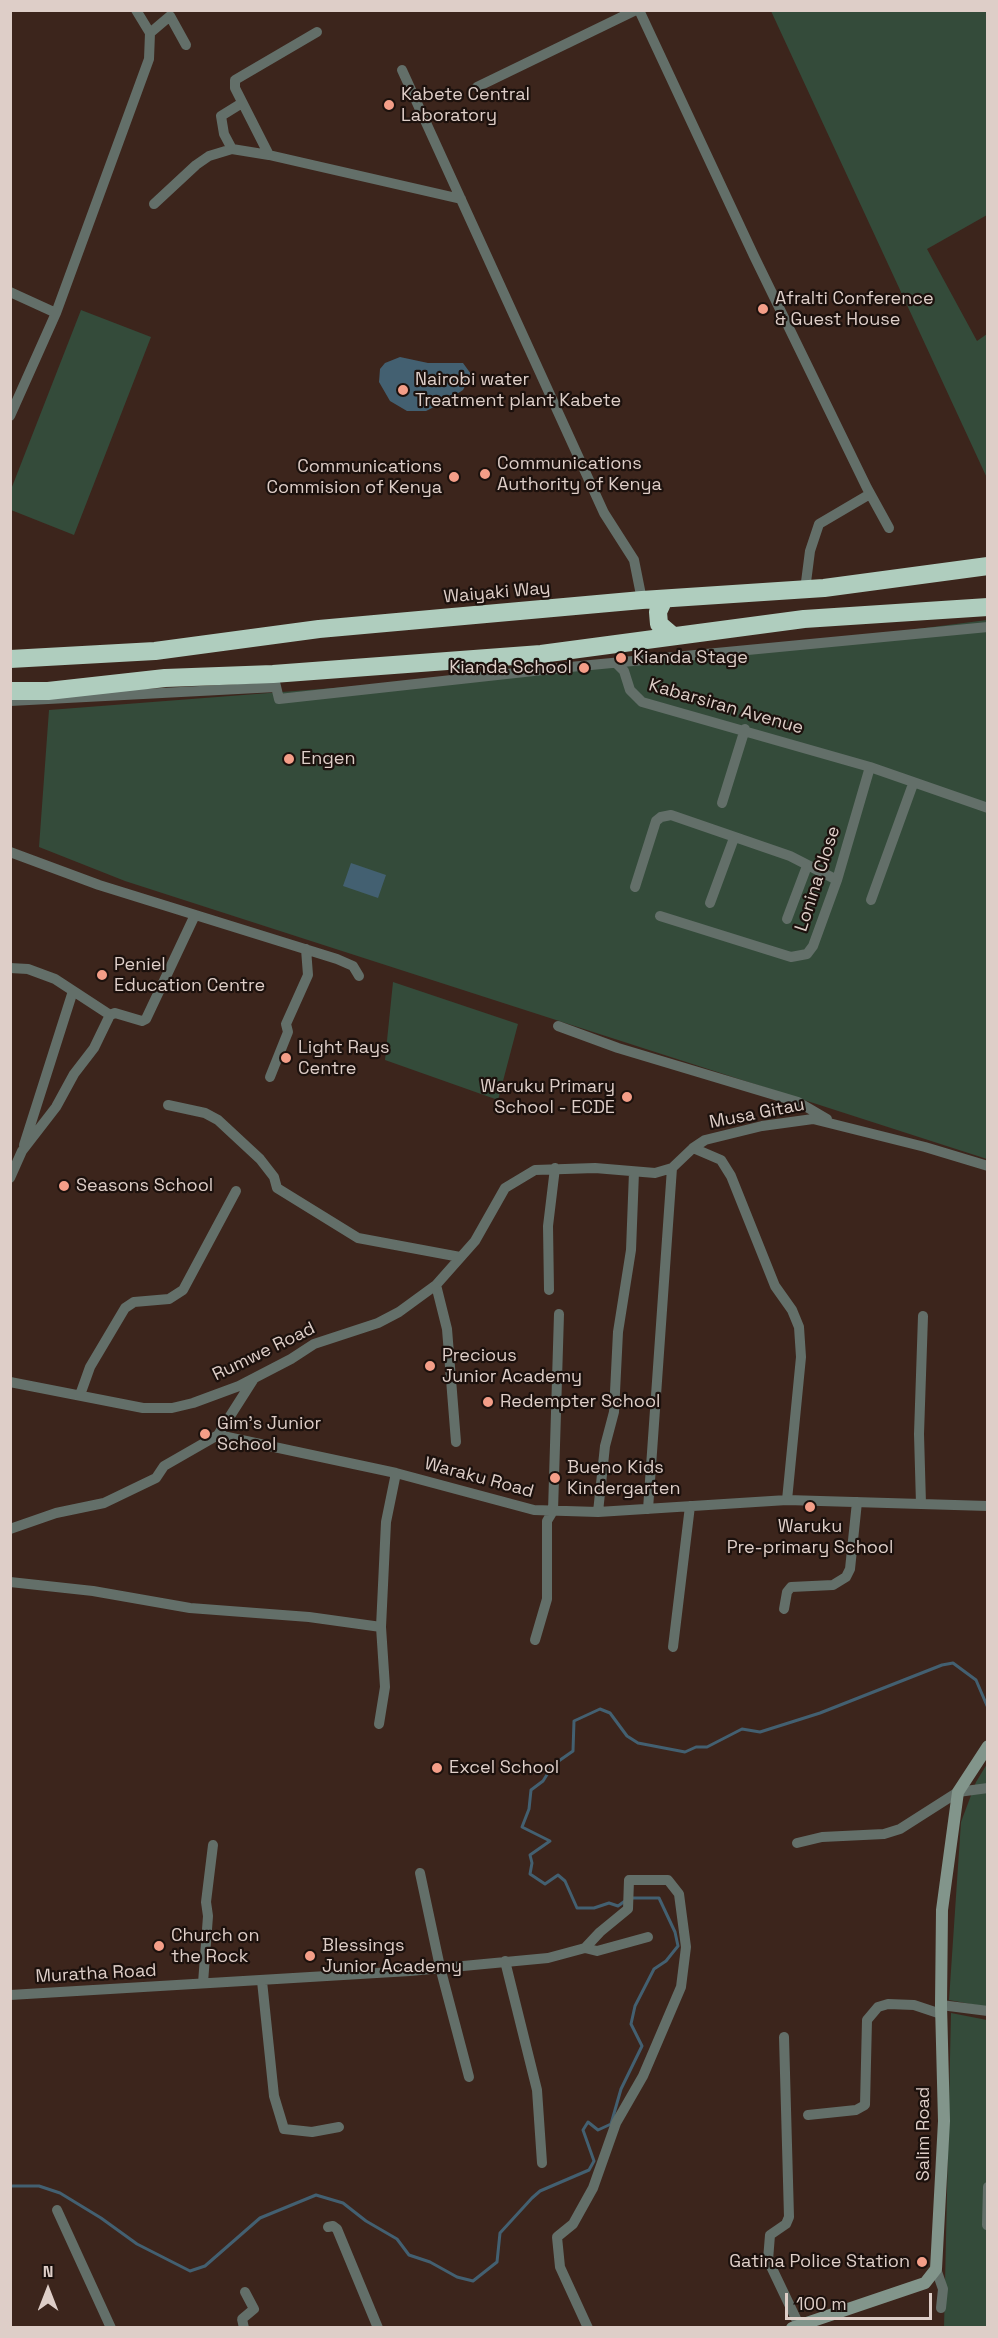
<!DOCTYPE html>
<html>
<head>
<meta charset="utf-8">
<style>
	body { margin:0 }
	#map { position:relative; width:998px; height:2338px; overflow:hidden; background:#3c251c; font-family:"Space Grotesk",sans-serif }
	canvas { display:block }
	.frame { position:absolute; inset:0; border:12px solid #decec8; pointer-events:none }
	.north { position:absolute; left:18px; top:2260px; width:60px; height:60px; -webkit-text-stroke:4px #1c110d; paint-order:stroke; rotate:0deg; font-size:16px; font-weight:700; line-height:24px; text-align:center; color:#decec8 }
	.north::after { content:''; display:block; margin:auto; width:21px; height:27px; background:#decec8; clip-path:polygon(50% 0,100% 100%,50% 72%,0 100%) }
	.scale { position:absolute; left:785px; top:2293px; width:147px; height:27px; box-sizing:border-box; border:3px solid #decec8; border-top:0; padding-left:8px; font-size:18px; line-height:21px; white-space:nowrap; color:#decec8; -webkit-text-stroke:4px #1c110d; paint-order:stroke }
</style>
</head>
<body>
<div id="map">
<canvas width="998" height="2338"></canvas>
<div class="frame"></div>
<div class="north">N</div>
<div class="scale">100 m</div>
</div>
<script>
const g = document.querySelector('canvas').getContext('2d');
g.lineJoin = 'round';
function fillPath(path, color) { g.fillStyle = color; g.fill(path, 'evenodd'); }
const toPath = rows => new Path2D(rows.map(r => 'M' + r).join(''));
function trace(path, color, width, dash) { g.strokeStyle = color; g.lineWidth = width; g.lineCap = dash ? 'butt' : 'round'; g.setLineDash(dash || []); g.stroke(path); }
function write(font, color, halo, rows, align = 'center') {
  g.font = font + ' "Space Grotesk",sans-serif'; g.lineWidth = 4.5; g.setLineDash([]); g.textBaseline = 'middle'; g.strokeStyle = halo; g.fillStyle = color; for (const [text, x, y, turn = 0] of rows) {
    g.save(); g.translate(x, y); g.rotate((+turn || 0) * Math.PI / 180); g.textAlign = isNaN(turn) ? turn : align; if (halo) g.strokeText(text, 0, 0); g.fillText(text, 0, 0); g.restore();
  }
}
const green = toPath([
	[771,11,987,11,987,215,927,249,977,341,987,334,987,478],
	[81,310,151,337,74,535,11,510,10,492],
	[987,620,987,1159,125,881,39,847,49,710,644,664],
	[393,982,518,1024,498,1100,385,1060],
	[987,1764,987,2007,949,2000,961,1822,976,1782],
	[951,2013,987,2020,988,2327,944,2328]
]);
const water = toPath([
	[400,357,428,363,463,363,471,374,463,390,446,401,426,411,407,411,390,401,379,382,380,369,385,363],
	[351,863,386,875,378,898,343,886]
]);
const stream = toPath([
	[625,1901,618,1906,609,1903,594,1908,577,1908,565,1881,558,1875,545,1884,530,1874,532,1863,530,1855,550,1841,522,1827,529,1809,531,1790,543,1781,553,1765,573,1751,574,1721,600,1709,610,1713,627,1736,638,1743,685,1752,696,1747,707,1747,742,1729,760,1732,820,1713,942,1665,953,1663,976,1680,988,1708],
	[10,2186,39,2186,60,2193,101,2218,137,2244,190,2271,205,2266,260,2218,316,2195,343,2203,366,2221,397,2239,409,2255,430,2262,457,2277,473,2281,497,2262,500,2233,532,2198,540,2191,589,2170,594,2161,583,2130,588,2122,598,2130,611,2124,621,2089,642,2046,631,2024,635,2006,654,1969,666,1961,678,1946,675,1932,659,1898,631,1898]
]);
const street = toPath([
	[639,10,754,256,867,488,889,528],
	[150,33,170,16,186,45],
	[402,70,604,513,634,560,642,600],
	[477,87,636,10],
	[232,149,224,134,221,116,242,103],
	[269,155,235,88,235,80,317,32],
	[154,204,196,165,209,156,232,149,269,155,461,199],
	[10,292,56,313],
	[10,416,56,313,149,59,150,33,136,10],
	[805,590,810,551,819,524,870,494],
	[616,663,624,671,630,690,642,702,870,767,988,808],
	[273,674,279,699,570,667,988,627],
	[10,701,276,687],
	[722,803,745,729],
	[10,852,99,885,337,959,353,966,359,976],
	[635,887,656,821,661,817,671,815,790,856,837,880],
	[871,900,913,784],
	[710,903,734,838],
	[660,916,791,957,807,954,813,946,837,880,870,767],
	[787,919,807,866],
	[10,968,28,969,55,979,110,1015],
	[558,1026,618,1048,798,1102,827,1119],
	[270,1077,288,1032,286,1024,308,975,306,949],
	[168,1105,205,1113,218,1120,260,1159,274,1177,277,1188,358,1238,460,1257],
	[24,1145,73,991],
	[693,1148,721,1160,731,1176,775,1286,792,1310,799,1327,801,1357,787,1500],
	[10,1178,22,1151,56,1107,74,1074,94,1048,110,1015,115,1013,142,1021,146,1019,195,915],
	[436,1285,447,1329,456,1442],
	[549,1290,548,1226,555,1168],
	[10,1382,143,1408,172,1408,193,1403,239,1386,291,1359,314,1344,378,1323,399,1312,436,1285,475,1241,505,1188,535,1170,595,1168,655,1173,672,1168,693,1148,705,1140,762,1126,813,1119,925,1147,988,1166],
	[80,1395,90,1367,125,1308,134,1302,169,1299,183,1290,236,1191],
	[218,1435,396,1473,534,1510,598,1512,787,1500,988,1506],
	[921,1504,919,1434,923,1316],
	[648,1509,672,1168],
	[598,1512,605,1446,614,1412,618,1332,631,1250,634,1172],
	[10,1529,56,1513,104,1503,156,1478,164,1466,218,1435,253,1380],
	[10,1582,93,1591,190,1608,309,1617,381,1627,385,1687,379,1724],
	[784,1609,787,1592,791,1587,833,1585,846,1577,850,1569,857,1502],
	[381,1627,386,1522,396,1473],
	[535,1640,547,1599,547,1521,553,1511,559,1314],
	[673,1647,690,1506],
	[797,1843,822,1837,884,1834,900,1829,958,1792,988,1788],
	[420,1873,440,1967,469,2077],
	[585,1948,600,1932,628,1909,629,1880,668,1880,679,1894,686,1947,681,1987,643,2076,616,2123,593,2188,573,2224,557,2237,560,2267,588,2328],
	[505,1961,537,2090,542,2163],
	[262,1981,274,2096,284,2129,312,2132,339,2127],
	[203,1983,208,1916,206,1902,213,1845],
	[10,1995,410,1971,548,1958,585,1948,597,1951,648,1937],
	[941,2005,988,2011],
	[784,2037,789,2217,786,2224,770,2235,768,2260,799,2325],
	[808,2115,856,2110,865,2105,867,2020,878,2007,888,2004,914,2005,941,2014],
	[57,2210,111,2328],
	[987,2225,988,2187],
	[328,2227,333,2226,337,2229,378,2328],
	[936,2269,943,2289,941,2308],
	[244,2328,242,2319,254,2309,245,2292]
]);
const secondary = toPath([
	[792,2328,925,2283,936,2269,944,2121,941,2005,942,1910,958,1792,988,1746]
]);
const highway = toPath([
	[664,599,658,612,659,624,673,636],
	[10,659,155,651,319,629,642,600,824,588,988,566],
	[10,691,48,691,165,678,273,674,541,654,804,619,988,607]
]);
const markers = [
	[389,105,6,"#f49e88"],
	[763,309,6,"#f49e88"],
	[403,390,6,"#f49e88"],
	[485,474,6,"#f49e88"],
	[454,477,6,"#f49e88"],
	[621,658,6,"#f49e88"],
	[584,668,6,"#f49e88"],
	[289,759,6,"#f49e88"],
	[102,975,6,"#f49e88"],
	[286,1058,6,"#f49e88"],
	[627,1097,6,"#f49e88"],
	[64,1186,6,"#f49e88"],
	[430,1366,6,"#f49e88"],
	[488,1402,6,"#f49e88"],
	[205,1434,6,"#f49e88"],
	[555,1478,6,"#f49e88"],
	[810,1507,6,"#f49e88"],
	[437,1768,6,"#f49e88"],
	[159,1946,6,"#f49e88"],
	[310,1956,6,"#f49e88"],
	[922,2262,6,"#f49e88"]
];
const poiNames = [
	["Kabete Central",401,95],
	["Laboratory",401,116],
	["Afralti Conference",775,299],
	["& Guest House",775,320],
	["Nairobi water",415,380],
	["Treatment plant Kabete",415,401],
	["Communications",497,464],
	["Authority of Kenya",497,485],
	["Communications",442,467,"right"],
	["Commision of Kenya",442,488,"right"],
	["Kianda Stage",633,658],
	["Kianda School",572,668,"right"],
	["Engen",301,759],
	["Peniel",114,965],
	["Education Centre",114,986],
	["Light Rays",298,1048],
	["Centre",298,1069],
	["Waruku Primary",615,1087,"right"],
	["School - ECDE",615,1108,"right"],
	["Seasons School",76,1186],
	["Precious",442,1356],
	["Junior Academy",442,1377],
	["Redempter School",500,1402],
	["Gim's Junior",217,1424],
	["School",217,1445],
	["Bueno Kids",567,1468],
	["Kindergarten",567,1489],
	["Waruku",810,1527,"center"],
	["Pre-primary School",810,1548,"center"],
	["Excel School",449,1768],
	["Church on",171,1936],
	["the Rock",171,1957],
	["Blessings",322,1946],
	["Junior Academy",322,1967],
	["Gatina Police Station",910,2262,"right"]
];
const streetNames = [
	["Waiyaki Way",497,593,-5],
	["Kabarsiran Avenue",726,707,16],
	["Lonina Close",818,879,-72],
	["Musa Gitau",757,1114,-11],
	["Rumwe Road",264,1352,-26],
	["Waraku Road",479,1478,15],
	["Muratha Road",96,1974,-3],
	["Salim Road",924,2134,-90]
];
fillPath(green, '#344b3a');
fillPath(water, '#436071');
trace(stream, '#436071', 3);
trace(street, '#636f69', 10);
trace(secondary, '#82958b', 12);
trace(highway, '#afcdbe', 18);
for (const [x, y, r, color] of markers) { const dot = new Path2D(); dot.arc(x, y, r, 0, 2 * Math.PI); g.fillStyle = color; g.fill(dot); trace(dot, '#1c110d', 2); }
write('18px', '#decec8', '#1c110d', poiNames, 'left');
write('18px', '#decec8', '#1c110d', streetNames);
</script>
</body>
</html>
